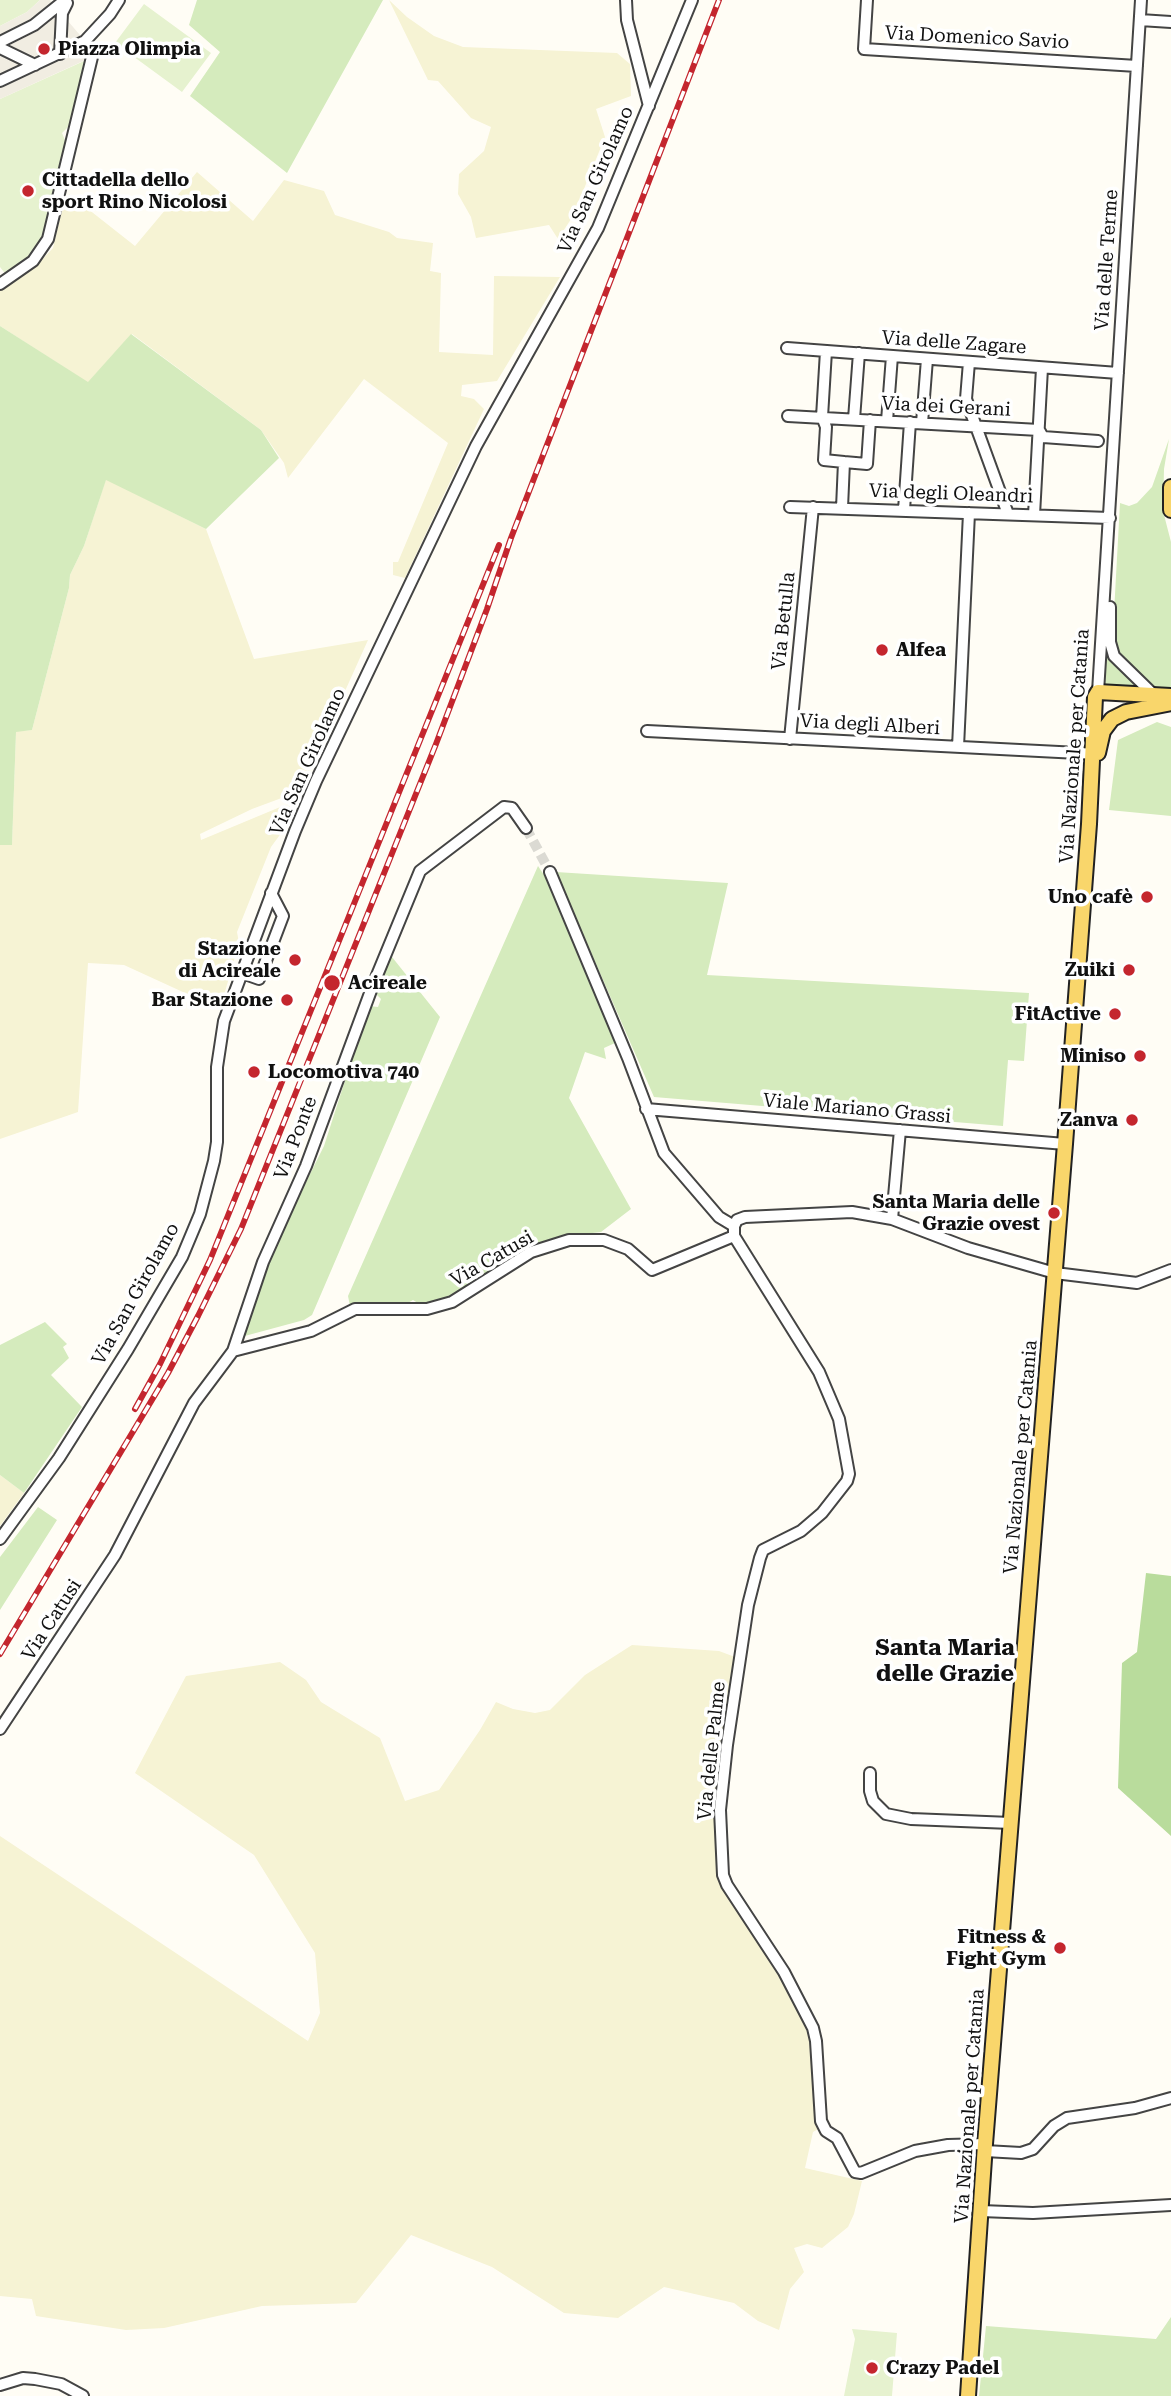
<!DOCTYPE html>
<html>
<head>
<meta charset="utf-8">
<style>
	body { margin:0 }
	canvas { display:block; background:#fffdf5 }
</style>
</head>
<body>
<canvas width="1171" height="2396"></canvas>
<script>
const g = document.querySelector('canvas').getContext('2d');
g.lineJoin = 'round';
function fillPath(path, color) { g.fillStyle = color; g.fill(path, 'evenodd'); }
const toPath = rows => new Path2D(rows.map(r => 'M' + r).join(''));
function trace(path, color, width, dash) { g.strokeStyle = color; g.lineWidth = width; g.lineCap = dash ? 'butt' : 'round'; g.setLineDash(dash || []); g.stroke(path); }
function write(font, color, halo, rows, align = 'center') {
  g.font = font + ' "Roboto Serif",serif'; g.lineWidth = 7; g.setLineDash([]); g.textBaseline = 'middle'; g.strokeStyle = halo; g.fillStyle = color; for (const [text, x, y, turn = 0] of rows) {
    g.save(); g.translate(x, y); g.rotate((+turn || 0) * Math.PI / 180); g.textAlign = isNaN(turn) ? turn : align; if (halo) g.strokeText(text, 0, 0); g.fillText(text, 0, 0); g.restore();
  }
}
const farmland = toPath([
	[389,0,407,17,434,36,463,47,617,53,630,64,631,96,596,109,605,137,573,216,558,239,549,225,476,238,471,217,458,194,459,174,484,151,491,127,471,118,438,81,428,80],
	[197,172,253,221,284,180,324,191,335,215,389,232,397,238,433,243,430,271,441,273,439,352,493,355,494,276,560,277,497,381,462,385,461,396,474,399,484,409,405,578,393,575,393,562,398,562,448,443,364,379,288,478,284,463,261,430,132,334,88,383,0,326,0,290,35,267,53,248,64,201,68,201,69,194,135,246],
	[106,479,206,529,254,659,368,640,309,771,298,773,287,796,252,809,200,834,201,840,285,805,293,807,290,821,271,847,237,932,239,943,220,1009,124,965,88,963,78,1112,0,1139,0,845,12,844,16,731,32,730,69,588,70,575,84,546],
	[0,1475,24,1493,0,1526],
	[632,1645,719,1651,735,1657,720,1744,715,1811,718,1877,782,1975,810,2031,820,2128,813,2132,805,2168,862,2181,854,2214,848,2227,822,2248,807,2244,794,2248,804,2272,790,2289,779,2330,758,2321,734,2303,664,2287,618,2318,564,2313,492,2267,411,2235,356,2303,262,2306,164,2328,126,2330,36,2316,32,2299,0,2296,0,1836,308,2041,320,2013,315,1953,254,1855,135,1773,186,1676,280,1662,306,1680,321,1702,380,1738,405,1801,439,1790,480,1730,496,1702,513,1709,535,1713,550,1710,585,1675]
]);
const green = toPath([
	[197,0,383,0,287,173,190,96,220,52,189,25],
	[0,326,88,382,131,334,261,430,279,458,206,529,106,480,84,546,70,575,69,588,32,730,16,732,12,845,0,845],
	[1169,439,1164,469,1163,511,1171,542,1171,690,1164,691,1154,688,1136,674,1119,654,1113,631,1120,503,1129,506,1137,503,1152,487],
	[1106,656,1116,666,1139,690,1105,689],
	[1157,722,1171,727,1171,816,1109,810,1118,740],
	[538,866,544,875,615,1043,604,1048,606,1059,585,1052,569,1098,631,1209,601,1232,567,1236,529,1249,438,1303,421,1305,413,1300,406,1304,373,1303,350,1306,348,1296],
	[556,872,728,883,707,975,1029,993,1024,1061,1008,1060,1003,1126,654,1097],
	[388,952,440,1017,312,1315,304,1320,241,1337,265,1264,324,1146,369,1006,378,1007,381,999,373,991],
	[45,1322,67,1344,63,1347,69,1358,51,1375,82,1407,24,1493,0,1475,0,1345],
	[38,1507,57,1520,0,1610,0,1557],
	[1171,2317,1171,2396,979,2396,986,2326,1156,2339]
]);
const forest = toPath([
	[1146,1573,1171,1576,1171,1836,1118,1788,1122,1663,1137,1652]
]);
const pitch = toPath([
	[0,0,40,0,27,12,0,26],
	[144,4,211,53,182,92,115,43],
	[84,61,85,74,72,123,62,133,68,147,44,241,38,251,7,276,0,267,0,99],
	[852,2329,897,2333,892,2396,844,2396,855,2339]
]);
const plaza = toPath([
	[40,0,50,0,85,41,92,57,0,99,0,26,27,12]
]);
const minorTunnel = toPath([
	[526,828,550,872]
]);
const minor = toPath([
	[626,0,627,20,649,106],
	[867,0,864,49,1137,66],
	[1140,20,1171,22],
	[0,42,34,25,65,0],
	[0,48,35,65],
	[60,54,62,13,67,3],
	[0,81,85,41,110,14,119,0],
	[0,284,33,261,48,239,92,57,85,41],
	[787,348,1118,373],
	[826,351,822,417,826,427,824,460,844,462,842,508],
	[969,362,966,399,1008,514],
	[788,416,1039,430,1043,437,1098,441],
	[854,419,859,353],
	[887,421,892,356],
	[922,423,927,359],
	[844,462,867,464,870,420],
	[790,507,1110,518],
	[904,510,910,422],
	[1034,515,1042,368],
	[1110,607,1110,642,1114,656,1154,695],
	[1098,692,1141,0],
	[647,731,1098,754],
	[790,739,813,507],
	[958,747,969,513],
	[550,872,628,1058,664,1153,719,1217,734,1226],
	[242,973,259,979,283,916,271,893],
	[646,1109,1065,1144],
	[892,1219,900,1130],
	[734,1236,819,1372,839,1419,849,1474,847,1481,822,1513,801,1531,763,1550,760,1558,748,1605,727,1745,720,1810,723,1875,727,1885,784,1972,813,2028,816,2041,821,2121,826,2131,837,2138,855,2172,861,2173,915,2151,948,2145,985,2144],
	[734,1236,734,1226,737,1220,745,1217,852,1212,892,1219,968,1248,1055,1273,1137,1283,1171,1270],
	[233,1351,263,1262,306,1166,373,985,420,871,504,807,512,808,526,828],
	[0,1539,59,1458,128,1349,182,1257,200,1214,214,1161,217,1142,217,1067,224,1021,295,831,316,781,476,446,598,228,692,0],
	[0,1729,115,1555,194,1403,233,1351,311,1331,355,1309,427,1309,452,1302,531,1252,569,1240,604,1240,628,1249,652,1270,734,1236],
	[870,1773,870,1791,873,1801,886,1814,911,1819,1011,1823],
	[985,2151,1021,2153,1033,2149,1054,2126,1067,2118,1135,2108,1171,2098],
	[981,2211,1033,2213,1171,2205],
	[0,2385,23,2378,35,2379,61,2384,83,2396]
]);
const major = toPath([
	[1171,487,1171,510],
	[1098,692,1171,696],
	[1098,753,1103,731,1112,719,1126,712,1171,703],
	[968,2396,985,2144,1065,1144,1089,824,1095,697,1098,692]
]);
const rail = toPath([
	[135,1409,160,1364,210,1260,499,545],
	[0,1654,168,1373,198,1316,241,1229,436,744,487,609,511,538,719,0]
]);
const markers = [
	[44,49,7,"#c4262e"],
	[28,191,7,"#c4262e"],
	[882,650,7,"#c4262e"],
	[1147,897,7,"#c4262e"],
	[295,960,7,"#c4262e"],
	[1129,970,7,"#c4262e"],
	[332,983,9,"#c4262e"],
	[287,1000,7,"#c4262e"],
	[1115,1014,7,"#c4262e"],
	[1140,1056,7,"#c4262e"],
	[254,1072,7,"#c4262e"],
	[1132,1120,7,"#c4262e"],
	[1054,1213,7,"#c4262e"],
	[1060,1948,7,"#c4262e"],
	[872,2368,7,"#c4262e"]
];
const streetNames = [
	["Via Domenico Savio",977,38,3],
	["Via San Girolamo",596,180,-66],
	["Via delle Terme",1107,260,-86],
	["Via delle Zagare",954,343,4],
	["Via dei Gerani",946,407,3],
	["Via degli Oleandri",951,494,2],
	["Via Betulla",784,621,-84],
	["Via degli Alberi",870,725,3],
	["Via Nazionale per Catania",1075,746,-86],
	["Via San Girolamo",308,762,-66],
	["Viale Mariano Grassi",857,1109,5],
	["Via Ponte",296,1138,-69],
	["Via Catusi",492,1259,-30],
	["Via San Girolamo",136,1294,-61],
	["Via Nazionale per Catania",1021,1457,-85],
	["Via Catusi",52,1620,-57],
	["Via delle Palme",712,1751,-84],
	["Via Nazionale per Catania",970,2106,-86]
];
const poiNames = [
	["Piazza Olimpia",58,49,"left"],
	["Cittadella dello",42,180,"left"],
	["sport Rino Nicolosi",42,202,"left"],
	["Alfea",896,650,"left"],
	["Uno cafè",1133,897],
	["Stazione",281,949],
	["di Acireale",281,971],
	["Zuiki",1115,970],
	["Acireale",348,983,"left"],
	["Bar Stazione",273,1000],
	["FitActive",1101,1014],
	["Miniso",1126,1056],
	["Locomotiva 740",268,1072,"left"],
	["Zanva",1118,1120],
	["Santa Maria delle",1040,1202],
	["Grazie ovest",1040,1224],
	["Fitness &",1046,1937],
	["Fight Gym",1046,1959],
	["Crazy Padel",886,2368,"left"]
];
const quarterNames = [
	["Santa Maria",945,1648],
	["delle Grazie",945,1674]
];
fillPath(farmland, '#f6f3d4');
fillPath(green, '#d5ebbd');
fillPath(forest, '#b9dc9c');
fillPath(pitch, '#e6f2cf');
fillPath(plaza, '#f1ede2');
trace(minorTunnel, '#dbdad3', 10, [10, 5]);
trace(minor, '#444', 14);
trace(major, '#222', 18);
trace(minor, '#fff', 10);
trace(major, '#f9d66b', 14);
trace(rail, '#c4262e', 6);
trace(rail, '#fff', 3.5, [10]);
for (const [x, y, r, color] of markers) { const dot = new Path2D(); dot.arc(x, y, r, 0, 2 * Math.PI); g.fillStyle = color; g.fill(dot); trace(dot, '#fff', 2.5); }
write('19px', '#111', '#fff', streetNames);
write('bold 19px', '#111', '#fff', poiNames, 'right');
write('bold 23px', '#111', '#fff', quarterNames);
</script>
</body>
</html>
